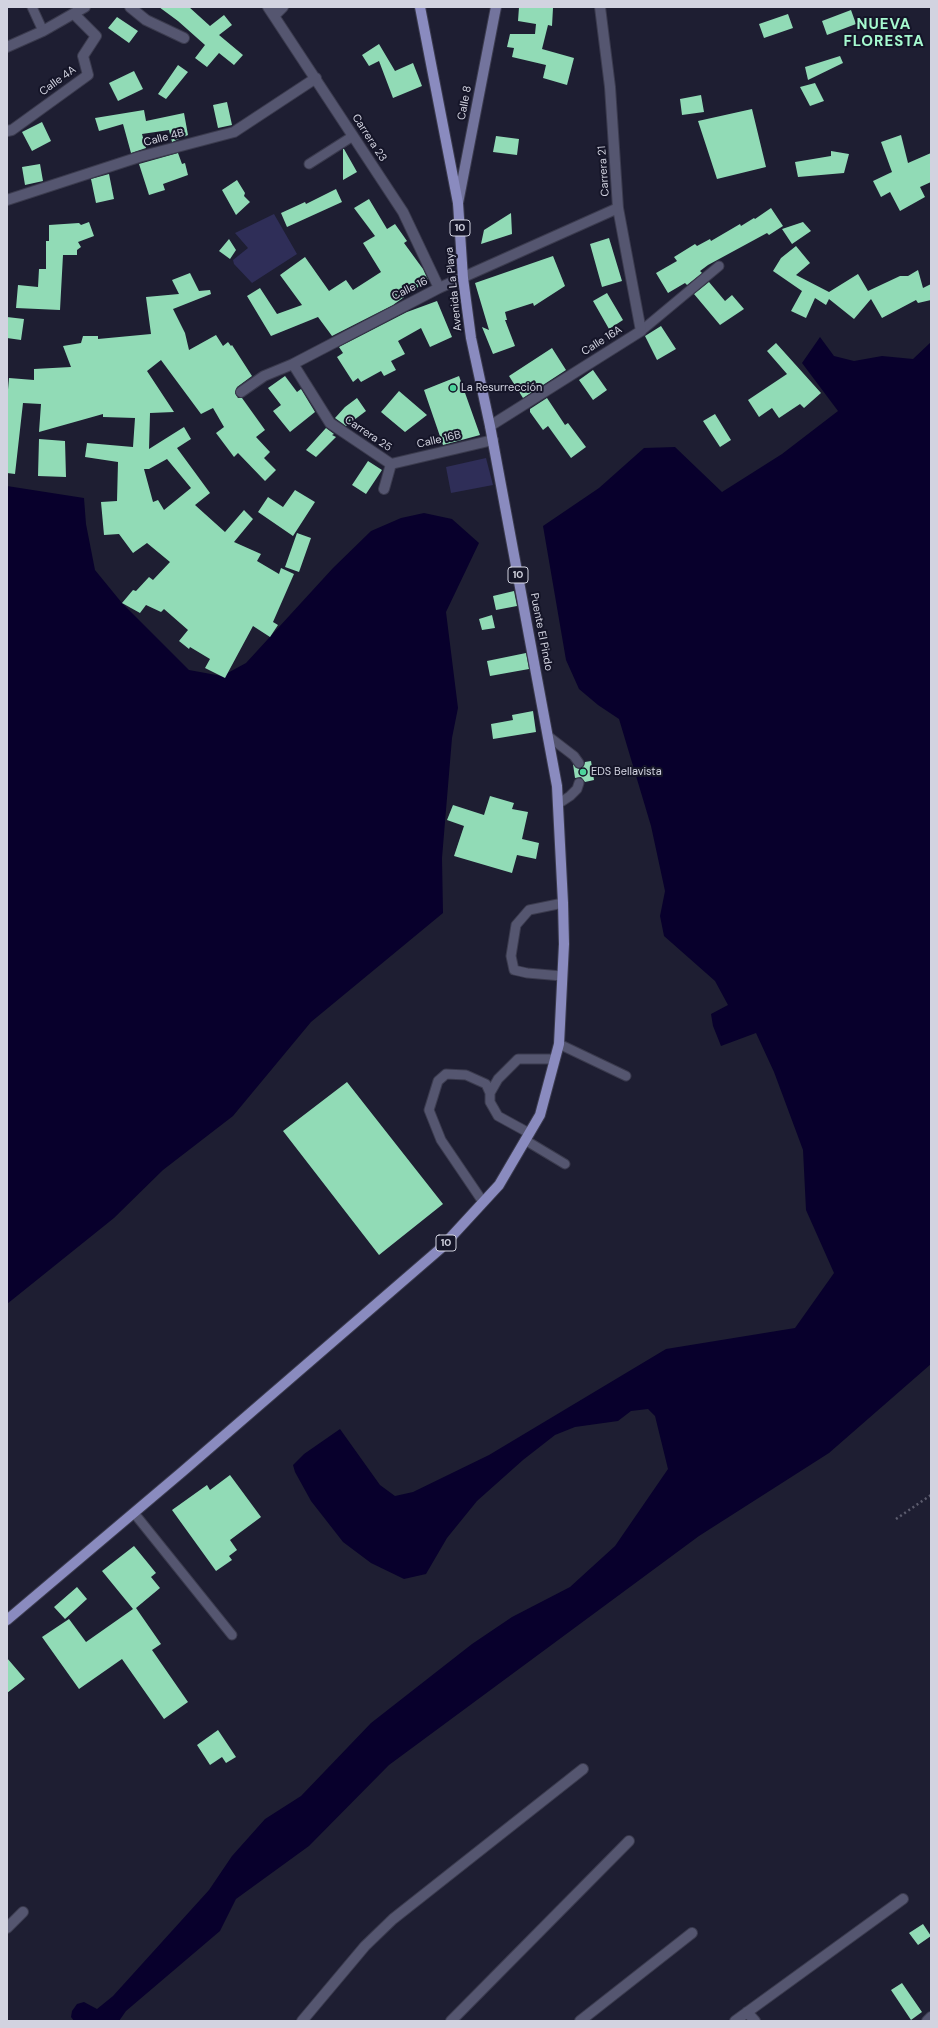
<!DOCTYPE html>
<html>
<head>
<meta charset="utf-8">
<style>
	body { margin:0 }
	#map { position:relative; width:938px; height:2028px; overflow:hidden; background:#1e1e32; font-family:"DM Sans",sans-serif }
	canvas { display:block }
	.frame { position:absolute; inset:0; border:8px solid #d2d3e0; pointer-events:none }
</style>
</head>
<body>
<div id="map">
<canvas width="938" height="2028"></canvas>
<div class="frame"></div>
</div>
<script>
const g = document.querySelector('canvas').getContext('2d');
g.lineJoin = 'round';
function fillPath(path, color) { g.fillStyle = color; g.fill(path, 'evenodd'); }
const toPath = rows => new Path2D(rows.map(r => 'M' + r).join(''));
function trace(path, color, width, dash) { g.strokeStyle = color; g.lineWidth = width; g.lineCap = dash ? 'butt' : 'round'; g.setLineDash(dash || []); g.stroke(path); }
function write(font, color, halo, rows, align = 'center') {
  g.font = font + ' "DM Sans",sans-serif'; g.lineWidth = 4; g.setLineDash([]); g.textBaseline = 'middle'; g.strokeStyle = halo; g.fillStyle = color; for (const [text, x, y, turn = 0] of rows) {
    g.save(); g.translate(x, y); g.rotate((+turn || 0) * Math.PI / 180); g.textAlign = isNaN(turn) ? turn : align; if (halo) g.strokeText(text, 0, 0); g.fillText(text, 0, 0); g.restore();
  }
}
const green = toPath([
	[274,214,297,254,252,283,234,264,233,260,248,248,235,233],
	[486,458,493,485,451,493,446,467]
]);
const water = toPath([
	[820,337,834,356,854,361,882,356,913,359,931,342,931,1364,829,1453,699,1536,389,1765,309,1846,236,1899,220,1931,126,2011,119,2021,74,2021,71,2017,72,2011,77,2004,84,2002,97,2009,113,1996,209,1890,232,1856,265,1819,301,1796,371,1723,472,1644,512,1617,570,1587,615,1546,668,1469,655,1416,648,1409,631,1411,618,1421,575,1427,555,1435,523,1460,477,1501,447,1538,426,1574,404,1579,371,1563,343,1542,311,1501,295,1472,293,1465,304,1454,340,1429,380,1485,395,1496,413,1492,489,1455,666,1349,795,1328,834,1273,806,1210,803,1150,774,1072,756,1033,721,1046,713,1026,711,1014,728,1005,715,981,664,936,660,916,665,891,651,826,619,719,598,705,579,689,566,660,543,526,599,488,644,448,675,447,722,492,782,454,838,411,802,363],
	[7,486,84,498,86,524,95,570,122,603,189,670,222,676,246,663,333,568,371,531,401,518,424,513,452,519,479,543,446,612,458,708,452,738,442,858,443,913,311,1022,233,1116,163,1170,114,1218,7,1304]
]);
const building = toPath([
	[159,7,189,7,210,26,224,15,232,25,219,35,243,55,234,65,219,53,207,67,195,58,205,45,178,21],
	[519,7,553,8,552,26,548,25,542,49,574,58,567,85,543,78,546,65,512,57,514,48,507,47,510,34,535,34,536,24,518,21],
	[851,10,856,24,827,35,822,21],
	[788,14,793,28,764,38,759,24],
	[117,17,138,31,129,43,108,28],
	[379,44,395,71,413,63,422,86,393,98,379,61,369,66,362,55],
	[840,56,843,63,808,80,805,67],
	[178,65,188,72,166,99,158,94],
	[134,71,143,89,118,101,109,83],
	[815,83,824,101,810,106,800,87],
	[701,95,704,112,682,115,680,99],
	[227,102,232,125,218,128,213,105],
	[752,109,766,167,717,179,698,121],
	[144,110,146,121,184,113,188,135,172,142,169,130,142,134,146,148,131,153,123,124,99,131,95,118],
	[42,122,51,141,32,151,22,132],
	[901,135,908,163,931,153,931,182,920,187,925,197,900,211,890,192,881,197,873,181,892,172,881,142],
	[496,136,519,139,517,155,493,152],
	[344,149,357,172,343,180,343,149],
	[831,151,849,154,844,173,798,177,795,162,831,156],
	[178,153,182,164,185,163,188,175,163,184,165,190,149,195,139,164],
	[40,164,43,181,25,185,22,167],
	[109,174,114,199,96,203,91,179],
	[237,180,245,193,244,196,250,202,236,215,222,190],
	[336,189,342,202,287,227,281,213,305,202,306,204],
	[369,199,387,229,395,224,407,241,404,243,423,269,428,280,393,305,332,336,318,317,271,336,247,296,260,288,277,314,302,305,280,275,305,257,329,291,346,280,353,290,381,272,363,243,375,236,354,208],
	[771,208,783,226,769,235,767,233,708,265,700,271,702,273,687,285,685,283,668,293,656,273,677,261,674,257,695,244,697,246,710,239,711,241,740,224,741,226,754,218,755,219],
	[511,213,512,234,481,244,484,230],
	[89,222,94,236,78,242,81,247,77,250,77,255,63,255,60,310,16,308,18,285,38,287,39,269,46,269,46,241,49,241,49,225,79,223,81,225],
	[803,222,811,231,792,244,782,229],
	[609,238,622,281,602,287,590,244],
	[229,239,236,250,230,259,219,251],
	[796,246,810,263,796,275,829,292,858,274,868,291,900,276,908,276,918,270,923,288,931,284,931,300,918,303,916,300,882,318,871,299,854,319,829,299,826,305,815,298,806,318,791,311,802,291,773,271,781,258],
	[553,256,565,286,534,306,533,303,505,312,507,320,505,320,515,346,493,354,482,327,489,330,475,283],
	[190,273,199,291,210,290,211,294,173,309,185,333,189,350,216,335,223,346,228,342,231,346,232,345,252,376,237,387,235,393,238,398,242,398,265,430,256,437,270,452,264,458,276,470,265,481,238,453,234,457,216,433,224,427,213,408,201,414,161,360,147,371,174,412,150,413,149,449,184,427,191,439,177,448,210,493,195,505,225,532,244,510,253,519,234,542,261,554,257,561,279,574,281,568,294,574,273,622,278,625,270,637,253,626,225,678,205,668,210,659,190,647,189,649,179,641,188,630,164,609,161,612,146,605,140,613,122,603,133,590,136,591,149,577,153,580,170,562,147,543,133,553,119,534,104,535,101,502,117,501,118,462,85,457,87,443,133,447,135,418,103,417,103,414,39,432,41,404,23,403,15,474,7,473,7,401,9,378,34,380,34,369,71,367,63,346,81,343,83,336,98,336,98,339,151,334,146,297,179,294,172,280],
	[167,459,191,488,164,510,158,500,153,502,144,469,149,469],
	[709,282,725,301,732,295,744,309,720,325,694,294],
	[607,293,623,320,609,329,593,301],
	[437,301,452,337,430,347,421,328,398,341,405,354,391,361,396,370,384,376,381,371,361,382,358,378,353,382,337,357,343,353,339,347,407,312],
	[7,317,24,319,21,340,7,338],
	[661,326,676,349,657,360,645,336],
	[776,343,821,393,804,408,800,404,779,418,772,408,759,417,748,400,787,374,767,351],
	[552,348,566,370,523,398,509,376],
	[593,370,607,390,593,400,579,380],
	[285,376,297,392,301,389,315,412,290,432,273,411,281,405,268,388],
	[459,376,480,435,443,445,424,390],
	[399,391,427,415,405,432,381,412],
	[357,398,366,411,346,426,335,418,345,407],
	[547,398,565,425,568,423,586,447,571,458,548,426,543,430,530,412,530,409],
	[715,414,731,440,720,447,703,421],
	[326,428,334,434,332,435,336,437,316,457,306,450],
	[39,439,65,441,66,477,38,476],
	[368,461,382,470,366,494,352,485],
	[295,490,315,502,293,536,258,512,268,497,283,507],
	[297,533,311,538,299,572,285,567],
	[514,591,517,606,496,610,493,596],
	[492,615,495,628,482,630,479,619],
	[526,653,529,669,490,676,487,661],
	[533,711,536,732,493,739,491,724,513,720,512,715],
	[591,761,594,780,585,782,581,777,575,778,573,764,576,768,580,769,584,766,585,762],
	[490,796,514,803,512,809,528,812,522,839,539,843,536,859,517,855,512,873,454,856,464,826,447,820,453,805,484,815],
	[347,1082,443,1204,379,1255,283,1131],
	[230,1475,261,1517,230,1540,237,1550,229,1556,232,1560,216,1571,172,1510,207,1485,210,1490],
	[134,1546,156,1573,151,1577,160,1588,136,1608,161,1644,152,1650,188,1702,164,1719,122,1659,79,1689,42,1637,69,1619,86,1642,133,1609,102,1571],
	[77,1587,87,1599,65,1619,54,1607],
	[7,1658,25,1679,7,1693],
	[218,1730,236,1757,226,1763,222,1757,210,1765,197,1745],
	[923,1924,931,1936,918,1945,909,1933],
	[902,1983,922,2012,911,2020,891,1990]
]);
const path = toPath([
	[896,1519,931,1495]
]);
const lane = toPath([
	[32,7,43,31],
	[309,164,353,136],
	[641,331,719,266],
	[548,736,574,756,579,763],
	[558,804,570,796,577,789,579,783],
	[562,976,527,973,514,970,511,956,516,925,529,910,563,903],
	[559,1044,626,1076],
	[490,1093,498,1079,518,1059,555,1059],
	[525,1140,565,1164],
	[483,1202,441,1140,429,1110,438,1081,446,1074,466,1075,486,1084,490,1093,490,1102,498,1116,529,1133],
	[134,1513,232,1635]
]);
const street = toPath([
	[130,7,146,20,184,38],
	[268,7,403,212,439,288],
	[275,15,283,7],
	[7,47,43,31,85,7],
	[7,131,12,130,88,75,83,56,96,36,74,14],
	[7,200,139,157,234,132,316,78],
	[293,364,330,423,391,464],
	[241,392,264,376,293,364,439,288,618,208],
	[490,426,641,331,618,208,610,87,600,7],
	[391,464,493,440],
	[384,489,391,464],
	[7,1928,23,1912],
	[747,2012,755,2021],
	[302,2021,365,1946,393,1919,583,1769],
	[451,2021,629,1841],
	[580,2021,692,1933],
	[735,2021,903,1899],
	[927,2021,931,2017]
]);
const secondary = toPath([
	[458,203,496,7]
]);
const primary = toPath([
	[7,1620,182,1472,440,1249,499,1185,540,1115,559,1044,564,944,563,903,557,786,490,426,471,338,463,278,458,203,420,7]
]);
const markers = [
	[453,388,4,"#4cd49b"],
	[583,772,4,"#4cd49b"]
];
const shields = [
	[460,228,20],
	[518,575,20],
	[446,1243,20]
];
const shieldNames = [
	["10",460,228],
	["10",518,575],
	["10",446,1243]
];
const streetNames = [
	["Calle 4A",58,81,-36],
	["Calle 8",465,103,-79],
	["Calle 4B",164,138,-15],
	["Carrera 23",369,138,57],
	["Carrera 21",604,171,-94],
	["Calle 16",410,289,-26],
	["Avenida La Playa",454,289,-96],
	["Calle 16A",602,341,-32],
	["Carrera 25",368,434,34],
	["Calle 16B",439,440,-13],
	["Puente El Pindo",541,632,79]
];
const poiNames = [
	["La Resurrección",461,388],
	["EDS Bellavista",591,772]
];
const districtNames = [
	["NUEVA",884,25],
	["FLORESTA",884,42]
];
fillPath(green, '#2f2e58');
fillPath(water, '#08002c');
fillPath(building, '#91dbb6');
trace(lane, '#3b3b4e', 11);
trace(street, '#3b3b4e', 12);
trace(secondary, '#3b3b4e', 12);
trace(primary, '#3b3b4e', 12);
trace(path, '#5c5c6e', 2.5, [2, 3]);
trace(lane, '#555670', 9);
trace(street, '#555670', 10);
trace(secondary, '#73749d', 10);
trace(primary, '#8a8bbf', 10);
for (const [x, y, r, color] of markers) { const dot = new Path2D(); dot.arc(x, y, r, 0, 2 * Math.PI); g.fillStyle = color; g.fill(dot); trace(dot, '#151528', 1.5); }
for (const [x, y, w] of shields) { const box = new Path2D(); box.roundRect(x - w / 2, y - 8, w, 16, 3); g.fillStyle = '#151528'; g.fill(box); trace(box, '#d2d3e0', 1); }
write('bold 10px', '#d2d3e0', null, shieldNames);
write('11px', '#d2d3e0', '#151528', streetNames);
write('11px', '#d2d3e0', '#151528', poiNames, 'left');
g.letterSpacing = '1px';
write('bold 15px', '#a6fad0', '#151528', districtNames);
g.letterSpacing = '0px';
</script>
</body>
</html>
